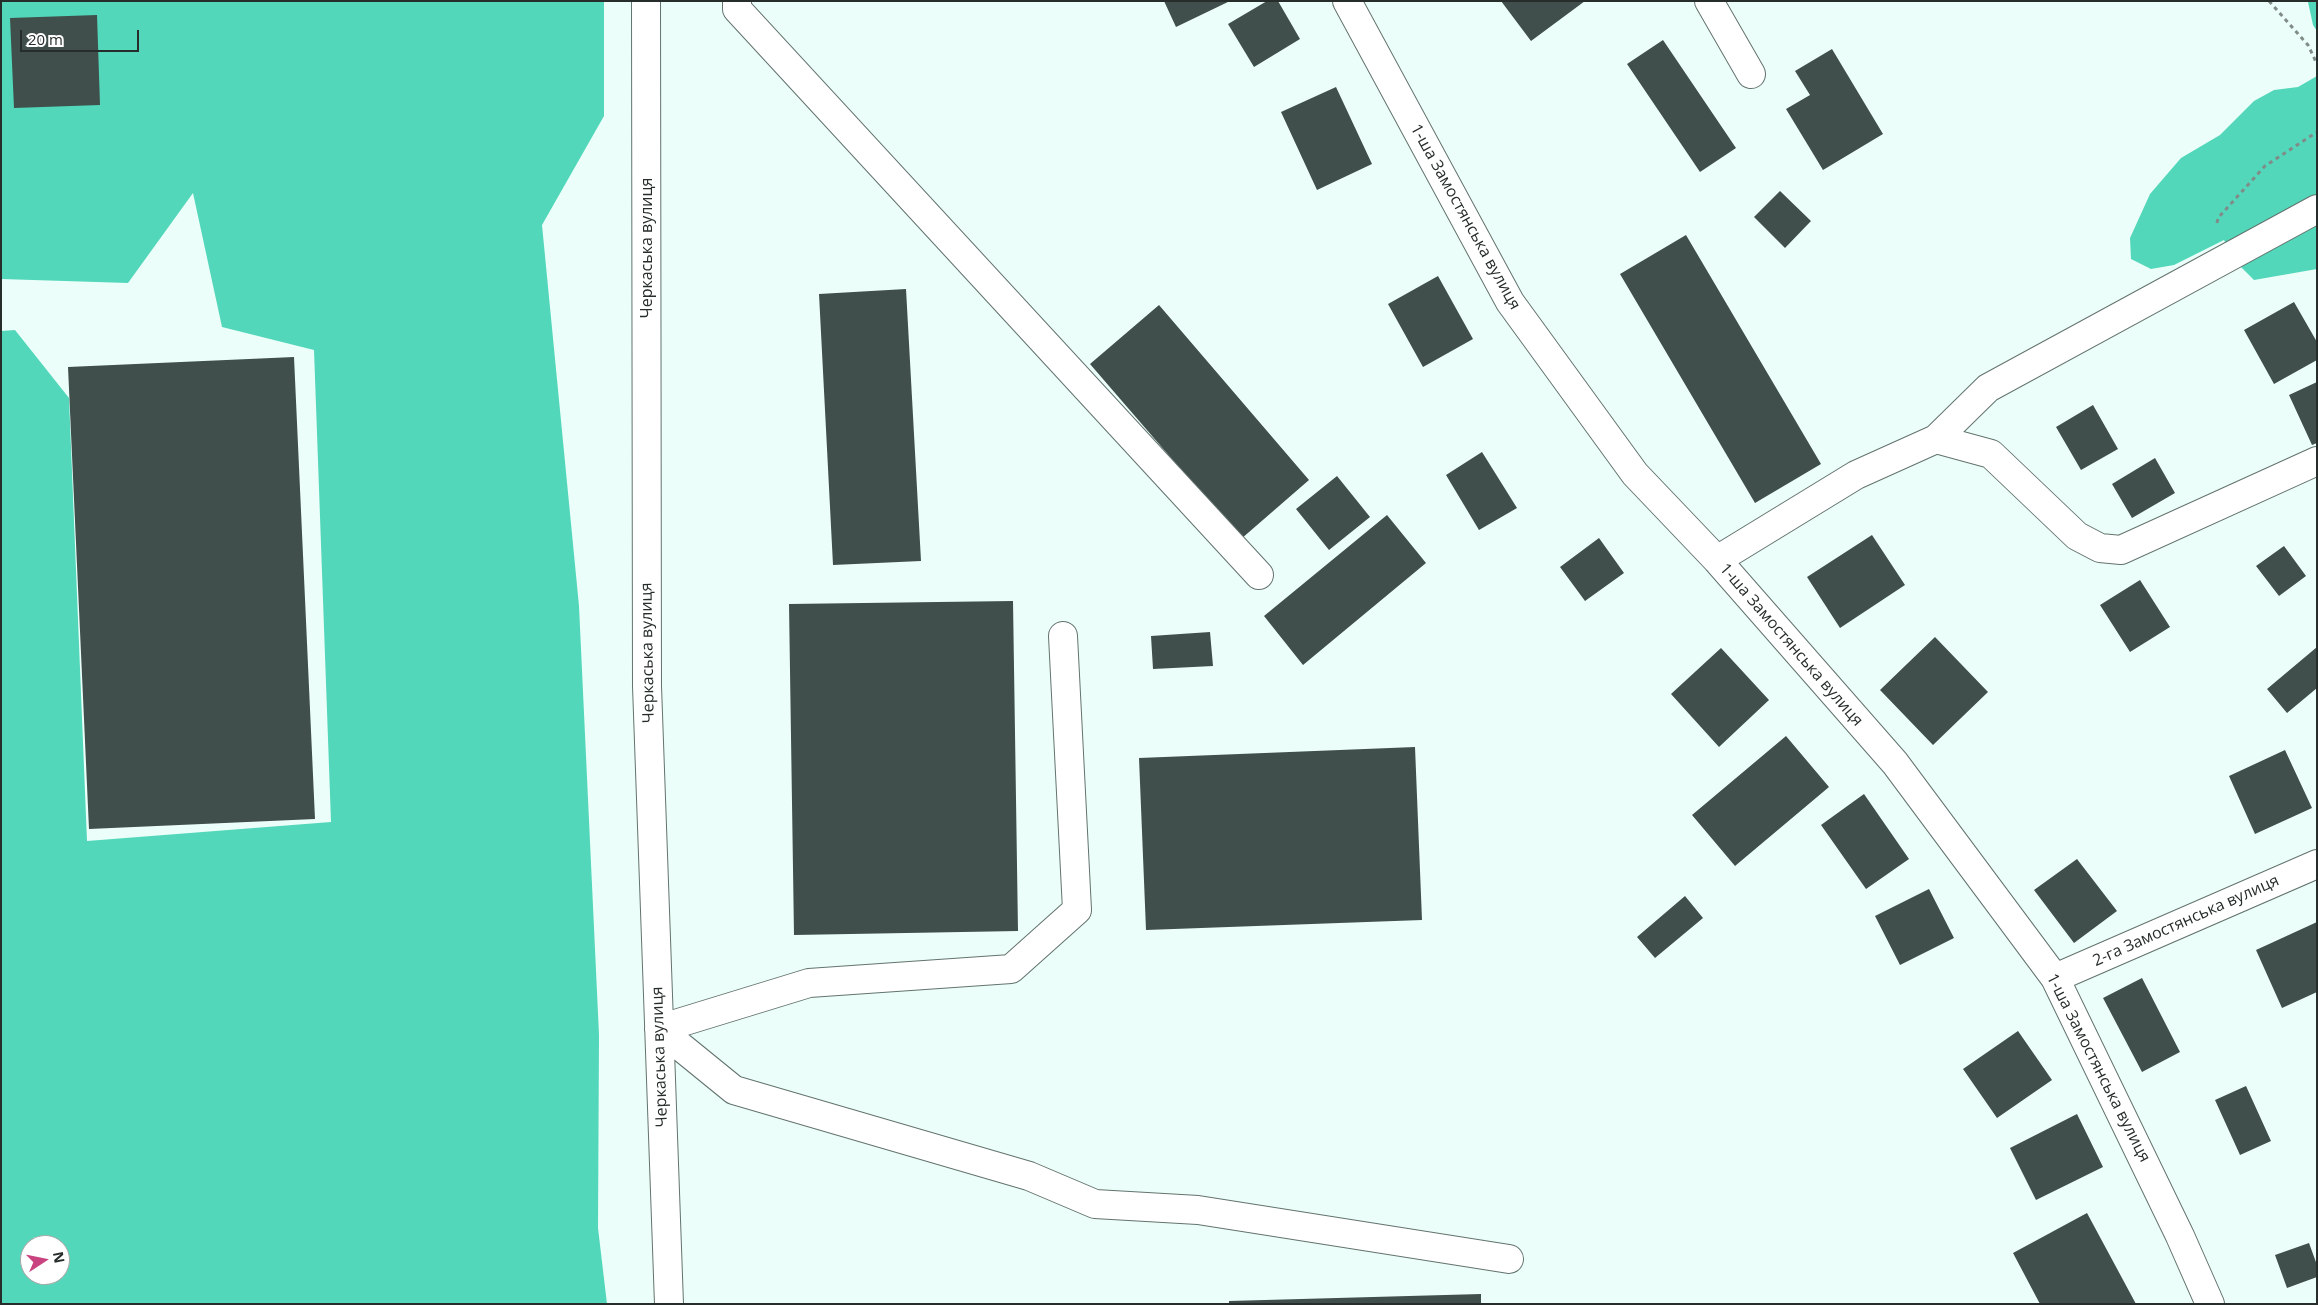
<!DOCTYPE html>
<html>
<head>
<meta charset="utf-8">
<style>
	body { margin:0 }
	#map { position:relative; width:2318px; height:1305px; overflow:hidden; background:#ecfef9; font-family:"Open Sans",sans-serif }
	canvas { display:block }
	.frame { position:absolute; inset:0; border:2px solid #262d2b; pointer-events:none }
	.north { position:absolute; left:20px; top:1235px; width:50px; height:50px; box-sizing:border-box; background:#fff; border:1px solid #a8abaa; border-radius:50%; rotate:79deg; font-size:14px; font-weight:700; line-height:20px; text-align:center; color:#262d2b }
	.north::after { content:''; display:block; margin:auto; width:18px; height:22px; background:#ca4381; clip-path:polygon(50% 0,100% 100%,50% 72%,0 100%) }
	.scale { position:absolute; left:20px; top:30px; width:119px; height:22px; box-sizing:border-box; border:2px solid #262d2b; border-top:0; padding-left:6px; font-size:15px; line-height:18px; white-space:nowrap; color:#262d2b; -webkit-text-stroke:4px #fff; paint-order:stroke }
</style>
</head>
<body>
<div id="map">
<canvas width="2318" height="1305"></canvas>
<div class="frame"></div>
<div class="north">N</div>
<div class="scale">20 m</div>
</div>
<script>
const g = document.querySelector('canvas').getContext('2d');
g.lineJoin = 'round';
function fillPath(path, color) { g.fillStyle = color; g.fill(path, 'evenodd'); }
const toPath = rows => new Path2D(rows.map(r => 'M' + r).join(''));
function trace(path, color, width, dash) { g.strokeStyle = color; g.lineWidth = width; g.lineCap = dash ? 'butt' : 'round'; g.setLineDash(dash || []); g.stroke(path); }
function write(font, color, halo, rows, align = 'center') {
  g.font = font + ' "Open Sans",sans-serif'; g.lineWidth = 5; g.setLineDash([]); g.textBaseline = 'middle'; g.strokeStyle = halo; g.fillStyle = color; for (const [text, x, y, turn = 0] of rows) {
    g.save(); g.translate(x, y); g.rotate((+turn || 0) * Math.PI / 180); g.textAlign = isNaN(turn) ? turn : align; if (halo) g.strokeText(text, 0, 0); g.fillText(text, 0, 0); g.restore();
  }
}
const forest = toPath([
	[1,1,604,1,604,116,542,225,579,606,599,1035,598,1228,607,1304,1,1304,1,331,15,330,69,398,87,841,331,822,314,350,222,327,193,193,128,283,1,279],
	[30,1245,60,1245,60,1275,30,1275],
	[2317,1,2317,31,2313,25,2308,2],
	[2317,76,2317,269,2254,280,2235,261,2224,240,2174,265,2151,269,2131,259,2130,238,2150,194,2181,158,2220,135,2254,101,2274,90,2298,87]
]);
const building = toPath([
	[1164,1,1230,1,1176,27],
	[1267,1,1278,1,1300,39,1254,67,1228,24],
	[1501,1,1585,1,1531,41],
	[97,15,100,105,14,108,10,18],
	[1663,40,1736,148,1700,172,1627,64],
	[1832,49,1883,134,1823,170,1786,109,1810,95,1795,71],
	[1336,87,1372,164,1317,190,1281,112],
	[1780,191,1811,221,1785,248,1754,217],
	[1686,235,1821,464,1755,503,1620,274],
	[1438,276,1473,339,1423,367,1388,304],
	[906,289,921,561,833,565,819,294],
	[2294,302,2317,342,2317,360,2274,384,2244,330],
	[1159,305,1309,480,1241,539,1090,364],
	[294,357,315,819,89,829,68,367],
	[2317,382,2317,443,2312,445,2289,395],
	[2093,405,2118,449,2081,470,2056,427],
	[1482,452,1517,508,1479,530,1446,475],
	[2155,458,2175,493,2132,518,2112,484],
	[1337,476,1370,517,1329,550,1296,509],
	[1387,515,1426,563,1303,665,1264,616],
	[1872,535,1905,585,1840,628,1807,577],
	[1599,538,1624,573,1585,601,1560,567],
	[2284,546,2306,576,2279,596,2256,566],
	[2140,580,2170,627,2130,652,2100,605],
	[1013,601,1018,931,794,935,789,604],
	[1210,632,1213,666,1153,669,1151,636],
	[1935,637,1988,692,1933,745,1880,690],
	[2317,647,2317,688,2287,713,2267,689],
	[1721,648,1769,700,1719,747,1671,694],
	[1786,736,1829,787,1735,866,1692,815],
	[1415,747,1422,920,1146,930,1139,758],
	[2285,750,2312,808,2255,834,2229,776],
	[1864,794,1909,859,1866,889,1821,825],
	[2077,859,2117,911,2074,943,2034,890],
	[1929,889,1954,938,1900,965,1875,916],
	[1685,896,1703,918,1655,958,1637,937],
	[2317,922,2317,992,2282,1008,2256,950],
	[2142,978,2180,1052,2142,1072,2103,998],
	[2018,1031,2052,1080,1997,1118,1963,1069],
	[2246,1086,2271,1141,2240,1155,2215,1100],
	[2077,1114,2103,1167,2036,1200,2010,1148],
	[2087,1213,2136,1304,2040,1304,2013,1253],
	[2309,1243,2317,1265,2317,1277,2287,1288,2275,1255],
	[1481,1294,1481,1304,1229,1304,1229,1301]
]);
const path = toPath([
	[2269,1,2308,45,2317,64],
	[2217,223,2218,218,2265,166,2317,132]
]);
const minor = toPath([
	[646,1,647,686,669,1304],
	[737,1,737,9,1259,575],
	[1347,1,1510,302,1635,474,1717,560,1895,763,2055,978,2180,1236,2210,1304],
	[1709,1,1751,74],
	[1936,439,1991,454,2077,536,2100,548,2121,550,2317,461],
	[1717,560,1856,475,1936,439,1988,388,2317,209],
	[2055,978,2317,864],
	[659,1029,734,1090,1029,1176,1095,1204,1198,1210,1509,1259],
	[659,1029,809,983,1011,969,1077,910,1063,636]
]);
const streetNames = [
	["1-ша Замостянська вулиця",1465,217,61],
	["Черкаська вулиця",647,248,-90],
	["1-ша Замостянська вулиця",1791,645,49],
	["Черкаська вулиця",648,653,-91],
	["2-га Замостянська вулиця",2186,921,-24],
	["Черкаська вулиця",660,1057,-92],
	["1-ша Замостянська вулиця",2098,1068,63]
];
fillPath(forest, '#52d7ba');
fillPath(building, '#404f4b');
trace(minor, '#63736e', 30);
trace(path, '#808c88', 3, [4, 4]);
trace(minor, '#fff', 28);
write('16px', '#262d2b', '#fff', streetNames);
</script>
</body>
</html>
